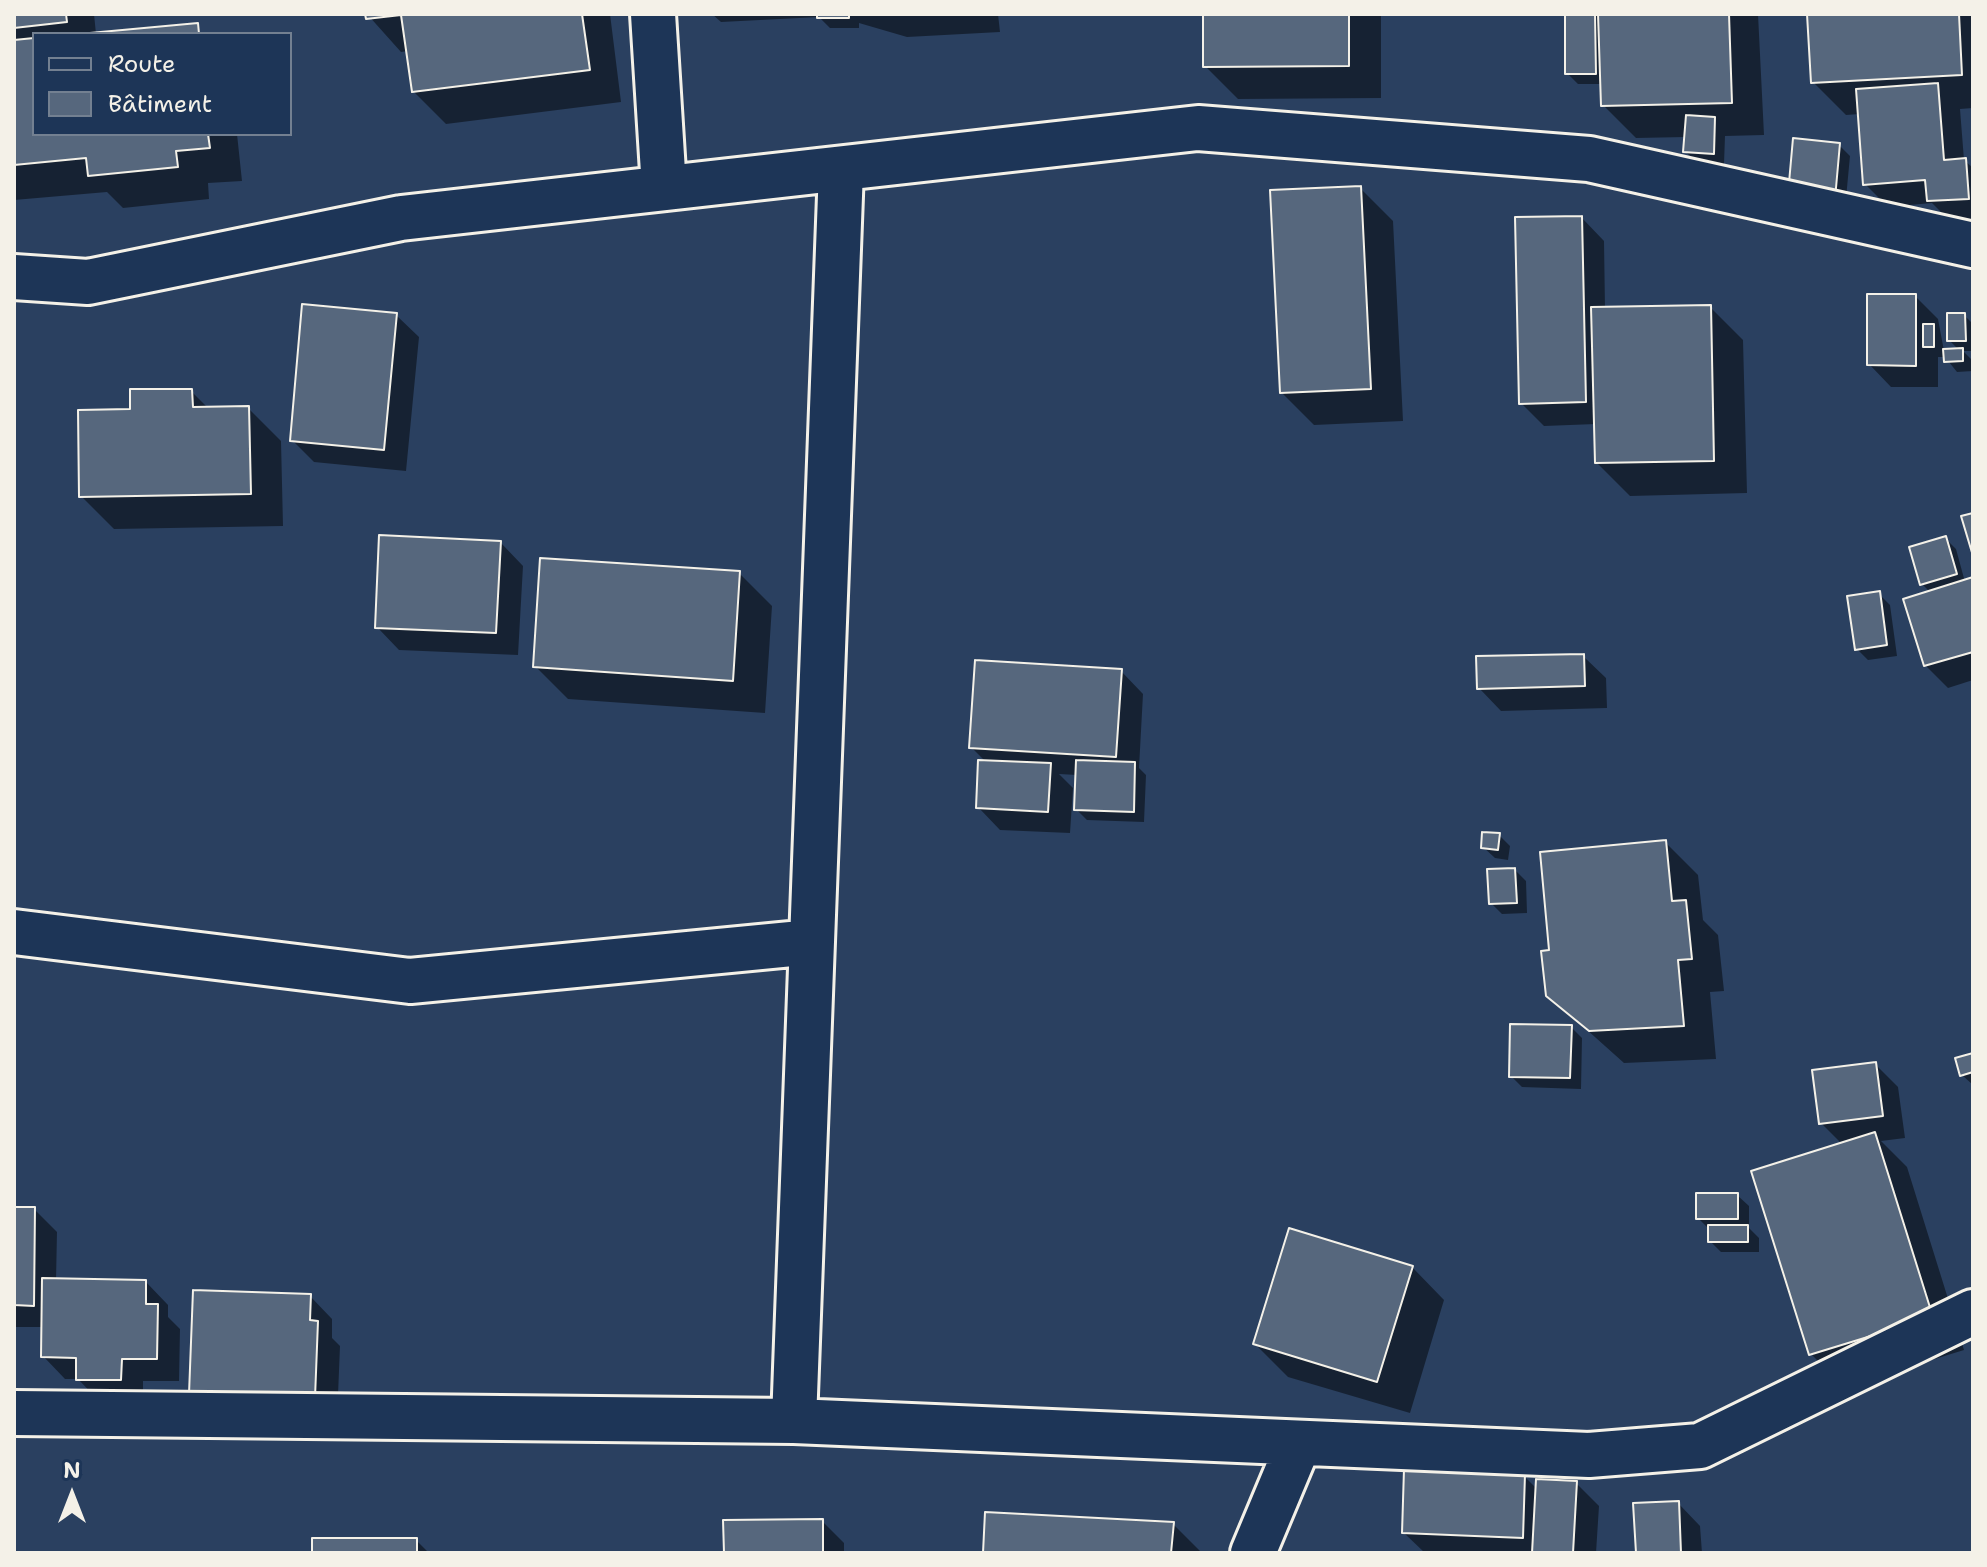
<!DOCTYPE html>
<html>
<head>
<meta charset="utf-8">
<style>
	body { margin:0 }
	#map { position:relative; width:1987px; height:1567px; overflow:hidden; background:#2a4060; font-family:"Shantell Sans",sans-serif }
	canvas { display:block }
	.frame { position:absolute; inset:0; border:16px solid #f4f1e8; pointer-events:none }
	.legend { position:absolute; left:32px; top:32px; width:260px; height:104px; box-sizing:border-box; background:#1d3557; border:2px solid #738091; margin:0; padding:10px 14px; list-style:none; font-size:24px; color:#f4f1e8 }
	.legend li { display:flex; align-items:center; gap:16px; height:40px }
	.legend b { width:40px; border:2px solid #738091 }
	.north { position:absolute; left:32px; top:1455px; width:80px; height:80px; -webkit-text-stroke:6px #1d3557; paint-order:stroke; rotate:0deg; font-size:22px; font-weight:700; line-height:32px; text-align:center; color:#f4f1e8 }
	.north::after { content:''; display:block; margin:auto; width:28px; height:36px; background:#f4f1e8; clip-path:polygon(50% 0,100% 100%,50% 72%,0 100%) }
</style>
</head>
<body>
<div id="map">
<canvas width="1987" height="1567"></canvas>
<div class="frame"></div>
<ul class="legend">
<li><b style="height:10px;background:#1d3557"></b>Route</li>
<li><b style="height:22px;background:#56677d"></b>Bâtiment</li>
</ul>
<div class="north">N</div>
</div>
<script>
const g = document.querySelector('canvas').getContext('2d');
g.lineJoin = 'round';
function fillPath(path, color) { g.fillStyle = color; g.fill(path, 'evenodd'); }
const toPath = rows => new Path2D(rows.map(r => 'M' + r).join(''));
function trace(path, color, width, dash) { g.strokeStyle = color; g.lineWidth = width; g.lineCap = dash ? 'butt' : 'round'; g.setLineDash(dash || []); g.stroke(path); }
const shadow = toPath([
	[14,14,94,14,96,34,34,34,34,134,237,134,242,181,208,183,209,199,123,208,107,192,14,200],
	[367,14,610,14,621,102,446,124,413,91,408,51,401,52],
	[712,14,998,14,1000,32,907,37,859,23,859,28,830,28,819,17,721,22],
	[1205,14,1381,14,1381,98,1238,99,1205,66],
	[1567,14,1758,14,1764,135,1725,136,1724,164,1696,162,1685,151,1686,137,1636,138,1603,105,1602,84,1578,84,1567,73],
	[1809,14,1973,14,1973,108,1960,109,1964,160,1973,168,1973,222,1952,223,1932,203,1888,207,1865,184,1860,114,1846,115,1813,82],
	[1839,145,1850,156,1845,209,1801,204],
	[1360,188,1393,221,1403,421,1314,425,1281,392],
	[1582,218,1604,241,1605,309,1710,307,1743,340,1747,493,1630,496,1597,463,1596,424,1544,426,1521,403],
	[1915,296,1938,319,1944,351,1960,351,1949,340,1964,315,1973,324,1973,351,1963,351,1973,361,1973,371,1957,372,1945,357,1938,357,1938,387,1891,387,1869,364],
	[396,315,419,337,406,471,314,462,292,440],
	[191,391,209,409,248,408,281,441,283,526,114,529,81,496,132,411],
	[1945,538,1956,549,1965,582,1973,579,1973,680,1948,688,1925,665,1930,592,1922,584],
	[501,543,523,566,518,655,399,650,377,627],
	[739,573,772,606,765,713,568,699,535,666],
	[1879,594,1890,605,1897,656,1868,660,1857,649],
	[1583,656,1606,678,1607,708,1501,711,1479,688],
	[1121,671,1143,694,1139,768,1146,775,1144,822,1087,820,1076,809,1077,775,1059,774,1073,788,1070,833,1000,830,978,807,987,763,971,747],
	[1499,835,1510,846,1508,860,1495,858,1483,847],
	[1665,842,1698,875,1703,920,1718,935,1724,991,1710,992,1716,1059,1624,1063,1548,995,1551,952],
	[1515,870,1526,881,1527,913,1502,914,1491,903],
	[1571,1027,1582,1038,1581,1089,1522,1087,1511,1076],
	[1973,1055,1973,1085,1962,1075],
	[1875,1064,1898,1087,1905,1138,1881,1141,1907,1167,1964,1350,1844,1387,1811,1354,1842,1144,1821,1123],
	[1737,1195,1749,1206,1749,1228,1759,1238,1759,1252,1721,1252,1710,1241,1710,1230,1698,1218],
	[14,1209,34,1209,57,1232,56,1281,146,1282,168,1305,168,1317,180,1329,179,1381,143,1381,143,1402,100,1402,78,1379,65,1379,43,1356,43,1327,14,1327],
	[1412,1267,1444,1300,1410,1413,1288,1377,1255,1344],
	[310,1296,332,1319,332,1338,340,1346,337,1420,192,1393],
	[1524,1476,1538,1490,1576,1483,1599,1506,1596,1553,1425,1553,1404,1533],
	[1678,1503,1700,1526,1702,1553,1638,1553],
	[822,1521,844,1543,844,1553,726,1553],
	[1173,1524,1202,1553,985,1553],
	[416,1540,429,1553,314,1553]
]);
const building = toPath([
	[14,14,66,14,67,22,14,28,14,14],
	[365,14,582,14,590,70,412,92,401,15,366,19,365,14],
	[817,14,849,14,849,18,817,18,817,14],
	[1203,14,1349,14,1349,66,1203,67,1203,14],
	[1565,14,1595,14,1596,74,1565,74,1565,14],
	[1598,14,1729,14,1732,103,1601,106,1598,14],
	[1807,14,1959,14,1962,75,1811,83,1807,14],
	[198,23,199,34,79,34,198,23],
	[34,38,34,134,208,134,210,148,176,151,178,167,88,176,86,158,14,165,14,40,34,38],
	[1938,83,1944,160,1966,158,1969,199,1927,201,1925,180,1863,185,1856,89,1938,83],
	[1686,115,1715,117,1714,154,1683,152,1686,115],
	[1793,138,1840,143,1835,199,1788,194,1793,138],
	[1361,186,1371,389,1280,393,1270,190,1361,186],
	[1582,216,1586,402,1519,404,1515,217,1582,216],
	[1867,294,1916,294,1916,366,1867,365,1867,294],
	[302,304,397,313,384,450,290,441,302,304],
	[1711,305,1714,461,1595,463,1591,307,1711,305],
	[1947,313,1965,313,1966,341,1947,341,1947,313],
	[1923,324,1934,324,1934,347,1923,347,1923,324],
	[1963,348,1963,361,1944,362,1943,349,1963,348],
	[130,389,192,389,193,407,249,406,251,494,79,497,78,410,130,409,130,389],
	[1973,513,1973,556,1961,516,1973,513],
	[379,535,501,541,496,633,375,628,379,535],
	[1946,536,1957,574,1920,585,1909,547,1946,536],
	[540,558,740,571,733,681,533,667,540,558],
	[1973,577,1973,652,1924,666,1903,599,1973,577],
	[1880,591,1887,645,1855,650,1847,596,1880,591],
	[1584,654,1585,686,1477,689,1476,656,1584,654],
	[975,660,1122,669,1116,757,969,748,975,660],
	[978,760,1051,763,1048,812,976,808,978,760],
	[1076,760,1135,762,1134,812,1074,810,1076,760],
	[1482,832,1500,833,1498,850,1481,848,1482,832],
	[1666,840,1672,901,1686,900,1692,959,1678,960,1684,1026,1589,1031,1546,996,1541,951,1549,950,1540,852,1666,840],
	[1515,868,1517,903,1489,904,1487,869,1515,868],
	[1510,1024,1572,1025,1570,1078,1509,1077,1510,1024],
	[1973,1053,1973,1072,1960,1076,1955,1058,1973,1053],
	[1876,1062,1883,1116,1819,1124,1812,1070,1876,1062],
	[1875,1132,1933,1317,1809,1355,1751,1171,1875,1132],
	[1696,1193,1738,1193,1738,1219,1696,1219,1696,1193],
	[14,1207,35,1207,34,1306,14,1305,14,1207],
	[1708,1225,1748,1225,1748,1242,1708,1242,1708,1225],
	[1289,1228,1413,1266,1377,1382,1253,1344,1289,1228],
	[42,1278,146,1280,146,1304,158,1304,157,1359,122,1359,121,1380,76,1380,76,1358,41,1357,42,1278],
	[193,1290,311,1294,310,1320,318,1321,315,1398,189,1394,193,1290],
	[1404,1469,1525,1474,1523,1538,1402,1533,1404,1469],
	[1536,1479,1577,1481,1573,1553,1532,1553,1536,1479],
	[1679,1501,1681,1553,1636,1553,1633,1503,1679,1501],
	[985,1512,1174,1522,1171,1553,983,1553,985,1512],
	[823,1519,823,1553,724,1553,723,1520,823,1519],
	[312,1538,417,1538,417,1553,312,1553,312,1538]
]);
const minor = toPath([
	[653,14,664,188],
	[14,277,88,282,401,218,1198,128,1589,159,1973,245],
	[14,932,410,981,812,942],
	[14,1413,794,1421,1589,1455,1700,1446,1973,1312],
	[794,1421,841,169],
	[1253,1553,1299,1443]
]);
fillPath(shadow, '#0007');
fillPath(building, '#56677d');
trace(building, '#f4f1e8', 2);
trace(minor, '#f4f1e8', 50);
trace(minor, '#1d3557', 44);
</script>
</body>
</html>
